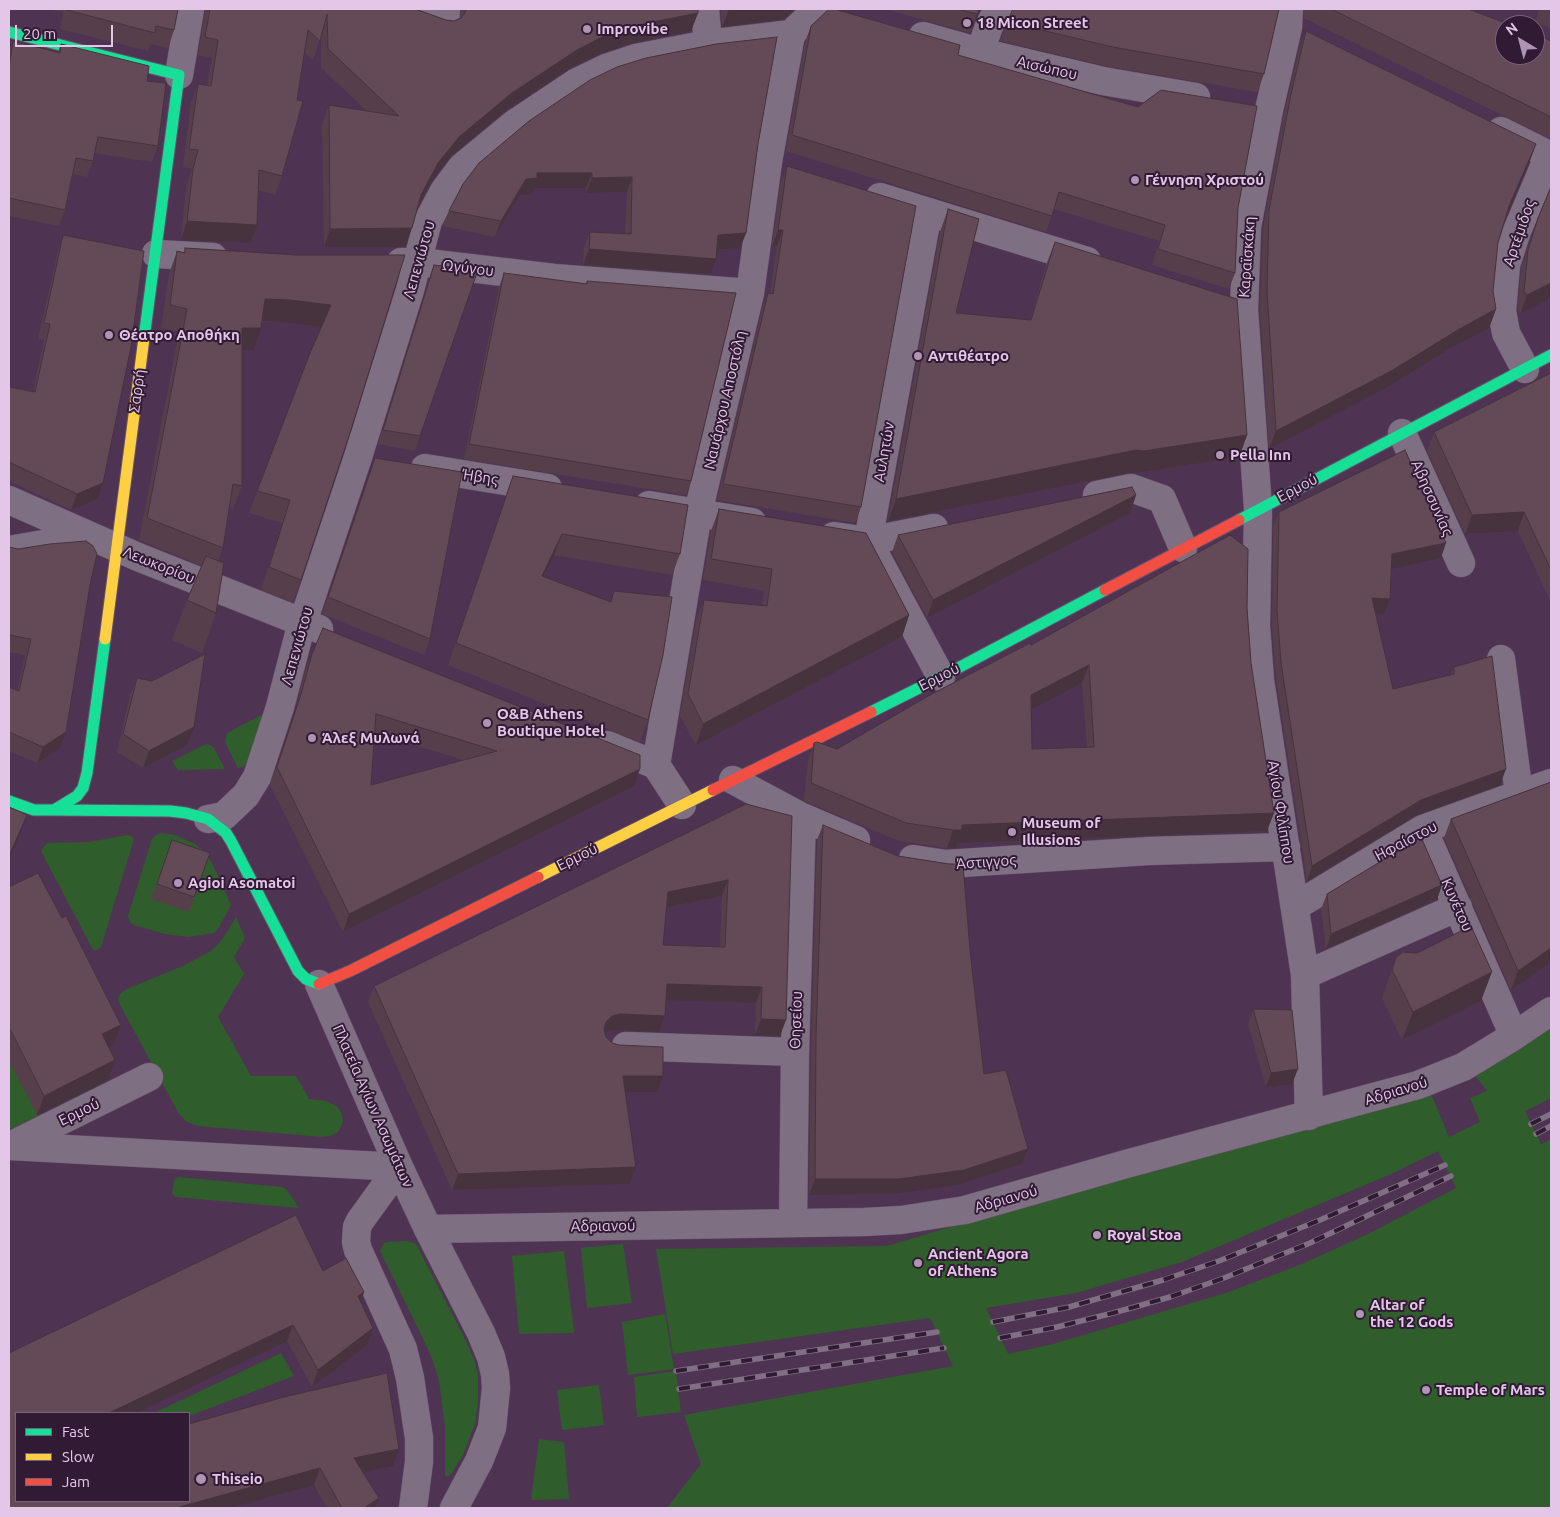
<!DOCTYPE html>
<html>
<head>
<meta charset="utf-8">
<style>
	body { margin:0 }
	#map { position:relative; width:1560px; height:1517px; overflow:hidden; background:#4e3452; font-family:Ubuntu,sans-serif }
	canvas { display:block }
	.frame { position:absolute; inset:0; border:10px solid #e4c7e8; pointer-events:none }
	.legend { position:absolute; left:15px; top:1412px; width:175px; height:90px; box-sizing:border-box; background:#311b34; border:1px solid #79607c; margin:0; padding:6px 9px; list-style:none; font-size:15px; color:#e4c7e8 }
	.legend li { display:flex; align-items:center; gap:10px; height:25px }
	.legend b { width:25px; border:1px solid #79607c }
	.north { position:absolute; left:1495px; top:15px; width:50px; height:50px; box-sizing:border-box; background:#311b34; border:1px solid #79607c; border-radius:50%; rotate:323deg; font-size:14px; font-weight:700; line-height:20px; text-align:center; color:#e4c7e8 }
	.north::after { content:''; display:block; margin:auto; width:18px; height:22px; background:#b094b4; clip-path:polygon(50% 0,100% 100%,50% 72%,0 100%) }
	.scale { position:absolute; left:15px; top:25px; width:98px; height:22px; box-sizing:border-box; border:2px solid #e4c7e8; border-top:0; padding-left:6px; font-size:15px; line-height:18px; white-space:nowrap; color:#e4c7e8; -webkit-text-stroke:4px #311b34; paint-order:stroke }
</style>
</head>
<body>
<div id="map">
<canvas width="1560" height="1517"></canvas>
<div class="frame"></div>
<ul class="legend">
<li><b style="height:6px;background:#16e098"></b>Fast</li>
<li><b style="height:6px;background:#ffcf43"></b>Slow</li>
<li><b style="height:6px;background:#f24e42"></b>Jam</li>
</ul>
<div class="north">N</div>
<div class="scale">20 m</div>
</div>
<script>
const g = document.querySelector('canvas').getContext('2d');
g.lineJoin = 'round';
function fillPath(path, color) { g.fillStyle = color; g.fill(path, 'evenodd'); }
const toPath = rows => new Path2D(rows.map(r => 'M' + r).join(''));
function trace(path, color, width, dash) { g.strokeStyle = color; g.lineWidth = width; g.lineCap = dash ? 'butt' : 'round'; g.setLineDash(dash || []); g.stroke(path); }
function write(font, color, halo, rows, align = 'center') {
  g.font = font + ' Ubuntu,sans-serif'; g.lineWidth = 4; g.setLineDash([]); g.textBaseline = 'middle'; g.strokeStyle = halo; g.fillStyle = color; for (const [text, x, y, turn = 0] of rows) {
    g.save(); g.translate(x, y); g.rotate((+turn || 0) * Math.PI / 180); g.textAlign = isNaN(turn) ? turn : align; if (halo) g.strokeText(text, 0, 0); g.fillText(text, 0, 0); g.restore();
  }
}
const green = toPath([
	[271,710,250,764,238,768,225,742,227,733],
	[206,744,210,745,214,748,225,769,178,770,172,761],
	[161,833,175,835,195,844,203,850,212,863,231,905,218,929,214,933,188,937,165,934,134,925,130,922,128,916,152,839,156,835],
	[128,835,132,836,134,839,101,947,95,951,92,948,41,851,47,843,89,842],
	[236,917,245,938,234,957,244,974,218,1017,251,1076,296,1076,309,1099,326,1101,338,1107,342,1115,343,1122,338,1132,330,1136,322,1137,198,1126,187,1122,179,1114,119,1003,118,998,121,993,127,989,185,965,211,951,222,940],
	[1551,1017,1551,1098,1525,1111,1541,1144,1551,1139,1551,1508,667,1508,701,1464,684,1415,953,1366,930,1318,673,1354,656,1249,887,1246,1427,1084,1449,1137,1480,1122,1470,1098,1487,1091,1471,1070],
	[1438,1151,1456,1188,1370,1233,1302,1264,1226,1293,1053,1344,1008,1354,986,1308,1076,1293,1182,1262,1391,1174],
	[9,1060,38,1116,9,1130],
	[178,1177,282,1187,287,1190,299,1208,175,1197,172,1193,174,1181],
	[407,1241,416,1244,466,1341,475,1362,478,1376,478,1402,475,1424,463,1455,452,1473,447,1477,445,1475,445,1427,439,1380,431,1356,419,1330,380,1251,384,1243,388,1242],
	[623,1244,632,1303,587,1308,581,1248],
	[564,1251,574,1333,519,1334,512,1256],
	[665,1314,674,1369,628,1375,622,1322],
	[281,1353,294,1376,189,1416,189,1413,154,1413],
	[676,1371,681,1412,637,1417,634,1377],
	[599,1385,604,1425,562,1430,557,1390],
	[539,1439,564,1442,569,1499,531,1500]
]);
const street = toPath([
	[404,9,445,24,446,9],
	[705,9,708,44],
	[1289,9,1288,27,1269,110,1247,227,1244,310,1258,509,1256,626,1260,680,1305,975,1309,1116],
	[791,34,817,9],
	[923,36,980,52,1103,81,1196,97],
	[980,52,989,26,998,9],
	[179,75,190,9],
	[1501,131,1551,156],
	[880,197,1087,261],
	[928,212,868,541,941,677],
	[156,254,213,257],
	[401,262,419,262,554,278,750,293],
	[1525,369,1506,333,1502,311,1506,265,1517,231,1549,155],
	[1402,433,1461,563],
	[425,468,548,488],
	[1097,495,1131,488,1162,499,1183,548],
	[9,500,138,557,319,629],
	[649,505,752,522],
	[834,536,868,541,934,528],
	[9,550,89,536],
	[1501,659,1519,794],
	[607,745,656,765,682,805],
	[656,765,698,513,750,293,768,162,791,34],
	[733,780,802,817,856,840],
	[208,819,224,816,246,795,257,777,280,707,299,634,358,457,410,290,428,221,444,191,462,167,514,124,577,82,606,68,636,58,708,44,791,34],
	[1423,829,1514,1036],
	[913,859,946,864,1149,851,1286,847],
	[1296,906,1423,829,1551,783],
	[1305,975,1458,907],
	[319,984,399,1167,428,1229,481,1333,491,1357,495,1374,496,1388,492,1428,479,1461,454,1508],
	[626,1046,795,1052],
	[12,1145,149,1077],
	[10,1146,399,1167],
	[399,1167,360,1221,357,1227,356,1242,358,1250,403,1349,410,1378,419,1438,419,1462,413,1508],
	[793,1223,795,1052,802,817],
	[428,1229,864,1222,901,1220,965,1210,1126,1164,1418,1085,1463,1067,1514,1036,1551,1011]
]);
const fast = toPath([
	[9,32,179,75,144,338],
	[1239,520,1551,355],
	[871,712,941,677,1105,590],
	[9,801,34,810,54,810,77,796,83,788,87,773,105,639],
	[54,810,170,811,186,813,208,819,226,833,231,841,298,971,306,979,319,984]
]);
const slow = toPath([
	[105,639,144,338],
	[538,877,713,790]
]);
const jam = toPath([
	[1105,590,1239,520],
	[713,790,871,712],
	[319,984,350,971,538,877]
]);
const rail = toPath([
	[1531,1124,1551,1114],
	[1536,1134,1551,1126],
	[993,1322,1069,1307,1163,1280,1219,1261,1320,1220,1445,1165],
	[1000,1338,1057,1327,1113,1313,1170,1297,1224,1278,1310,1243,1451,1176],
	[676,1371,937,1332],
	[679,1389,944,1348]
]);
const wall = toPath([
	[44,9,178,9,174,30,168,48,150,44,148,51,60,29,63,12],
	[205,9,415,9,446,20,454,21,460,18,461,9,698,9,698,13,691,31,631,43,599,54,570,68,505,111,452,155,431,182,418,207,405,247,324,247,322,124,329,105,367,111,321,68,321,37,313,60,304,52,282,176,275,195,258,190,257,225,251,243,181,240,186,187,192,169,183,167,191,103,198,84,207,86,212,58,198,55,205,12],
	[721,9,795,9,784,19,722,27],
	[885,9,981,9,970,33],
	[1303,9,1468,9,1506,23,1527,25,1505,25,1551,41,1551,139,1304,18],
	[1539,9,1551,9,1551,28,1536,23],
	[1007,22,1264,74,1257,92,1106,66,1000,41],
	[811,26,958,55,1238,208,1235,273,1229,289,1152,265,1159,241,1054,209,1046,232,786,151,805,42],
	[1306,31,1536,144,1529,163,1506,217,1498,242,1493,291,1496,309,1489,328,1449,349,1386,388,1269,449,1260,310,1263,229,1284,113,1299,50],
	[13,41,58,52,61,44,147,81,158,146,152,162,95,153,93,161,87,177,73,174,65,210,59,226,9,216,9,52],
	[758,144,746,233,740,248,717,250,711,274,583,265,584,247,590,232,625,233,627,192,586,193,586,188,534,188,532,194,520,195,495,237,443,226,449,211,463,184],
	[787,166,861,507,855,523,717,500,762,309,768,293,770,293,777,246,772,246,781,182],
	[1551,187,1551,298,1520,314,1518,310,1521,268,1538,218],
	[948,209,956,313,1030,320,1046,265,1055,242,1247,435,1239,457,1136,473,1128,473,888,521,940,232],
	[63,235,97,499,71,510,9,481,9,387,33,391,44,340,38,339,58,251],
	[185,248,297,255,405,255,301,580,293,602,261,590,282,523,249,513,321,327,281,322,262,322,253,350,242,350,242,486,233,509,229,508,223,548,218,561,216,613,202,653,172,640,187,600,202,566,139,540,179,332,161,328,169,274,177,251,184,253],
	[434,265,478,270,415,451,378,444,429,279],
	[504,273,586,284,587,281,691,481,686,495,464,459,499,287],
	[1551,373,1551,603,1518,531,1465,534,1427,451,1434,432],
	[375,458,430,639,424,655,322,614],
	[513,476,680,554,672,575,554,555,544,577,610,602,614,591,648,720,640,742,448,665],
	[1136,495,1130,513,927,618,892,552,898,535],
	[719,509,909,615,902,637,696,745,680,716,696,621,704,600,762,606,764,591,703,580,711,531],
	[1279,512,1441,558,1391,569,1384,614,1375,614,1393,689,1451,675,1454,667,1500,785,1415,816,1307,881,1276,678,1272,626,1273,527],
	[9,547,90,585,66,732,60,748,37,763,9,751,9,687,17,690,25,655,9,652],
	[1247,608,1251,663,1267,831,957,843,956,848,947,848,899,841,804,801,808,761,814,743,837,749,1031,645],
	[1082,683,1087,747,1032,749,1031,709],
	[312,654,634,786,343,932,270,785,295,712,305,671],
	[375,733,444,754,463,760,371,785],
	[137,678,187,745,143,768,117,752,130,695],
	[1551,782,1551,962,1511,990,1444,838,1451,819],
	[746,804,780,1036,755,1035,756,1003,666,1000,665,1016,659,1032,614,1030,605,1033,606,1037,657,1092,625,1092,636,1167,630,1184,452,1190,368,1002,374,986],
	[722,896,720,947,663,945,666,907],
	[823,825,898,856,949,864,970,950,984,1074,1028,1149,1022,1164,958,1185,893,1194,809,1195,811,1052,817,840],
	[172,840,210,853,189,912,151,899],
	[1442,885,1437,899,1326,949,1321,909,1327,894],
	[9,887,62,918,121,1025,114,1044,108,1047,115,1060,108,1080,37,1115,9,1060],
	[1396,957,1481,1001,1402,1040,1382,998],
	[1253,1009,1292,1084,1266,1087,1248,1024],
	[323,1271,364,1292,360,1302,367,1345,312,1387,287,1341,16,1413,16,1501,189,1424,393,1466,362,1472,375,1508,327,1508,314,1485,229,1508,9,1508,9,1353]
]);
const shadedWall = toPath([
	[729,9,795,9,784,19,722,27],
	[979,9,981,9,970,33,977,14],
	[698,13,691,31,631,43,599,54,570,68,505,111,452,155,431,182,414,214,421,195,438,163,459,137,512,93,577,50,606,35,638,25],
	[1536,144,1529,163,1503,225,1509,206],
	[537,173,592,173,586,188,534,188,532,194,520,195,495,237,501,221,526,179],
	[632,177,627,192,586,193,592,178],
	[187,221,257,225,251,243,181,240],
	[412,228,405,247,324,247,330,229],
	[778,230,783,230,777,246,772,246],
	[746,233,740,248,712,250,718,235],
	[589,249,716,259,711,274,583,265],
	[1551,283,1551,298,1520,314,1527,295],
	[265,299,290,300,331,305,323,327,281,322,256,321],
	[1496,309,1489,328,1449,349,1386,388,1269,449,1276,431,1456,331],
	[242,328,261,328,253,350,234,350],
	[1247,435,1239,457,1136,473,1128,473,888,521,896,499,1136,450],
	[103,483,97,499,71,510,77,494],
	[1136,495,1130,513,927,618,933,600],
	[1524,512,1518,531,1465,534,1472,515],
	[562,534,554,555,534,597,542,576],
	[1446,543,1441,558,1387,570,1392,554],
	[1372,598,1390,599,1384,614,1366,613],
	[909,615,902,637,696,745,703,724],
	[1089,665,1082,683,1024,713,1031,695],
	[194,727,187,745,143,768,149,751],
	[66,732,60,748,37,763,43,747],
	[640,769,634,786,343,932,349,914],
	[1506,769,1500,785,1415,816,1307,881,1312,866,1421,800],
	[1274,813,1267,831,957,843,956,848,947,848,953,830,962,825],
	[27,815,20,834,9,859,9,856],
	[728,880,722,896,662,908,668,892],
	[1442,885,1437,899,1326,949,1331,934],
	[1551,948,1551,962,1511,990,1518,971],
	[1492,972,1481,1001,1402,1040,1413,1012],
	[667,984,762,987,756,1003,661,1000],
	[620,1014,665,1016,659,1032,614,1030,606,1032,601,1038,606,1022,612,1016],
	[761,1019,786,1020,780,1036,755,1035],
	[121,1025,114,1044,95,1054,102,1034],
	[115,1060,108,1080,37,1115,44,1096],
	[1298,1069,1292,1084,1266,1087,1271,1073],
	[623,1076,663,1076,657,1092,617,1092],
	[1028,1149,1022,1164,958,1185,893,1194,809,1195,815,1179],
	[636,1167,630,1184,452,1190,458,1174],
	[364,1292,358,1309,358,1296],
	[293,1325,287,1341,137,1413,109,1413],
	[373,1328,367,1345,312,1387,318,1370],
	[399,1449,393,1466,348,1475,354,1458],
	[320,1468,314,1485,229,1508,176,1508],
	[379,1498,375,1508,364,1508]
]);
const building = toPath([
	[67,9,178,9,174,30,156,26,155,33,67,10,67,9],
	[210,9,415,9,446,20,454,21,461,18,465,13,466,9,698,9,698,13,638,25,606,35,577,50,512,93,459,137,438,163,421,195,412,228,330,229,329,105,399,116,328,49,327,14,320,41,308,30,297,100,303,101,282,176,259,170,257,225,187,221,193,169,198,150,189,149,198,84,211,86,218,40,205,37,210,9],
	[829,9,834,9,960,45,958,55,1138,107,1161,90,1257,106,1238,208,1235,273,1158,249,1165,225,1059,192,1052,216,792,135,811,26,829,9],
	[957,9,979,9,977,14,957,9],
	[1013,9,1279,9,1264,74,1113,47,1007,22,1013,9],
	[1331,9,1468,9,1506,23,1514,24,1520,22,1527,25,1505,25,1505,55,1535,55,1535,34,1551,41,1551,117,1331,9],
	[1306,31,1536,144,1509,206,1498,242,1493,291,1496,309,1456,331,1393,370,1276,431,1267,291,1269,210,1291,94,1306,31],
	[777,37,758,144,746,233,718,235,716,259,589,249,590,232,631,234,632,177,592,178,592,173,537,173,537,178,526,179,501,221,449,211,463,184,479,163,529,121,590,80,617,67,646,58,716,44,777,37],
	[13,41,60,53,61,44,149,66,147,81,166,83,158,146,98,137,93,161,76,158,65,210,9,198,9,68,13,41],
	[787,166,916,206,861,507,723,484,768,293,773,294,783,230,778,230,787,166],
	[1551,187,1551,283,1527,295,1524,292,1528,250,1538,218,1551,187],
	[948,209,979,219,956,313,1031,320,1055,242,1237,299,1247,435,1144,451,1136,450,896,499,948,209],
	[63,235,144,251,131,347,103,483,77,494,9,462,9,387,35,392,50,324,44,323,63,235],
	[185,248,297,255,405,255,351,430,301,580,269,567,290,500,257,491,310,353,331,305,290,300,265,299,261,328,242,328,242,486,233,484,223,548,147,518,187,309,170,305,177,251,185,253,185,248],
	[434,265,478,270,420,436,383,430,434,265],
	[504,273,587,284,587,281,736,293,691,481,469,444,504,273],
	[1551,373,1551,570,1524,512,1472,515,1434,432,1551,373],
	[1405,450,1446,543,1392,554,1390,599,1372,598,1393,689,1454,674,1454,667,1492,656,1506,769,1421,800,1312,866,1281,663,1277,610,1279,512,1405,450],
	[375,458,462,472,430,639,328,597,375,458],
	[513,476,688,505,680,554,562,534,542,576,611,602,614,591,672,597,663,655,648,720,456,643,513,476],
	[1132,487,1136,495,933,600,898,535,1132,487],
	[719,509,866,533,909,615,703,724,688,694,704,600,767,606,772,569,711,559,719,509],
	[1230,535,1248,549,1247,608,1251,663,1274,813,962,825,962,830,953,830,906,823,811,783,814,743,817,742,837,749,930,695,1030,643,1031,645,1230,535],
	[1089,665,1094,747,1032,749,1031,695,1089,665],
	[86,541,93,546,97,554,90,585,66,732,43,747,9,732,9,687,19,691,31,639,9,635,9,547,18,549,50,544,86,541],
	[206,556,224,563,216,613,187,600,206,556],
	[323,628,640,755,640,769,349,914,277,767,301,694,312,654,323,628],
	[376,714,497,751,371,785,376,714],
	[205,654,194,727,149,751,123,734,137,678,152,681,205,654],
	[1551,782,1551,948,1518,971,1451,819,1551,782],
	[746,804,792,816,786,1020,761,1019,762,987,667,984,665,1016,620,1014,612,1016,606,1022,604,1029,606,1037,612,1043,619,1045,663,1047,663,1076,623,1076,636,1167,458,1174,374,986,746,804],
	[728,880,725,947,663,945,668,892,728,880],
	[9,807,27,815,9,856,9,807],
	[823,825,898,856,949,864,963,864,970,950,984,1074,1006,1070,1028,1149,964,1170,899,1179,815,1179,816,1037,823,825],
	[1421,837,1442,885,1331,934,1327,894,1421,837],
	[172,840,210,853,194,897,157,884,172,840],
	[38,873,62,918,66,916,121,1025,102,1034,115,1060,44,1096,9,1027,9,887,38,873],
	[1471,926,1492,972,1413,1012,1392,970,1396,957,1403,952,1417,953,1471,926],
	[1253,1009,1292,1010,1298,1069,1271,1073,1253,1009],
	[296,1215,323,1271,346,1258,364,1292,358,1296,373,1328,318,1370,293,1325,109,1413,16,1413,16,1501,189,1501,189,1424,284,1397,387,1373,399,1449,354,1458,379,1498,364,1508,342,1508,320,1468,176,1508,9,1508,9,1353,296,1215]
]);
const markers = [
	[967,23,5,"#b094b4"],
	[587,29,5,"#b094b4"],
	[1135,180,5,"#b094b4"],
	[109,335,5,"#b094b4"],
	[918,356,5,"#b094b4"],
	[1220,455,5,"#b094b4"],
	[487,723,5,"#b094b4"],
	[312,738,5,"#b094b4"],
	[1012,832,5,"#b094b4"],
	[178,883,5,"#b094b4"],
	[1097,1235,5,"#b094b4"],
	[918,1263,5,"#b094b4"],
	[1360,1314,5,"#b094b4"],
	[1426,1390,5,"#b094b4"],
	[201,1479,6,"#b094b4"]
];
const poiNames = [
	["18 Micon Street",977,23],
	["Improvibe",597,29],
	["Γέννηση Χριστού",1145,180],
	["Θέατρο Αποθήκη",119,335],
	["Αντιθέατρο",928,356],
	["Pella Inn",1230,455],
	["O&B Athens",497,714],
	["Boutique Hotel",497,731],
	["Άλεξ Μυλωνά",322,738],
	["Museum of",1022,823],
	["Illusions",1022,840],
	["Agioi Asomatoi",188,883],
	["Royal Stoa",1107,1235],
	["Ancient Agora",928,1254],
	["of Athens",928,1271],
	["Altar of",1370,1305],
	["the 12 Gods",1370,1322],
	["Temple of Mars",1436,1390],
	["Thiseio",212,1479]
];
const streetNames = [
	["Αισώπου",1047,68,13],
	["Αρτέμιδος",1519,233,-71],
	["Καραϊσκάκη",1247,257,-86],
	["Λεπενιώτου",419,260,-74],
	["Ωγύγου",468,268,7],
	["Σαρρή",137,391,-82],
	["Ναυάρχου Αποστόλη",725,400,-77],
	["Αυλητών",884,452,-80],
	["Ήβης",480,477,9],
	["Ερμού",1297,488,-28],
	["Αβησσυνίας",1432,498,66],
	["Λεωκορίου",159,565,22],
	["Λεπενιώτου",297,646,-74],
	["Ερμού",939,677,-27],
	["Αγίου Φιλίππου",1281,812,81],
	["Ηφαίστου",1406,841,-28],
	["Ερμού",577,857,-26],
	["Άστιγγος",986,862,-4],
	["Κυνέτου",1457,905,66],
	["Θησείου",796,1020,-88],
	["Αδριανού",1396,1091,-17],
	["Πλατεία Αγίων Ασωμάτων",373,1106,66],
	["Ερμού",79,1112,-26],
	["Αδριανού",1006,1199,-16],
	["Αδριανού",603,1226,-1]
];
fillPath(green, '#2f5e2c');
trace(street, '#67516b', 29);
trace(fast, '#67516b', 13);
trace(slow, '#67516b', 13);
trace(jam, '#67516b', 13);
trace(street, '#7f6f82', 28);
trace(fast, '#16e098', 11);
trace(slow, '#ffcf43', 11);
trace(jam, '#f24e42', 11);
trace(rail, '#817085', 5.5);
trace(rail, '#311b34', 4, [11]);
fillPath(wall, '#563f4b');
fillPath(shadedWall, '#46333d');
fillPath(building, '#644957');
trace(building, '#46333d', 1);
for (const [x, y, r, color] of markers) { const dot = new Path2D(); dot.arc(x, y, r, 0, 2 * Math.PI); g.fillStyle = color; g.fill(dot); trace(dot, '#311b34', 2); }
write('bold 15px', '#e4c7e8', '#311b34', poiNames, 'left');
write('15px', '#e4c7e8', '#311b34', streetNames);
</script>
</body>
</html>
